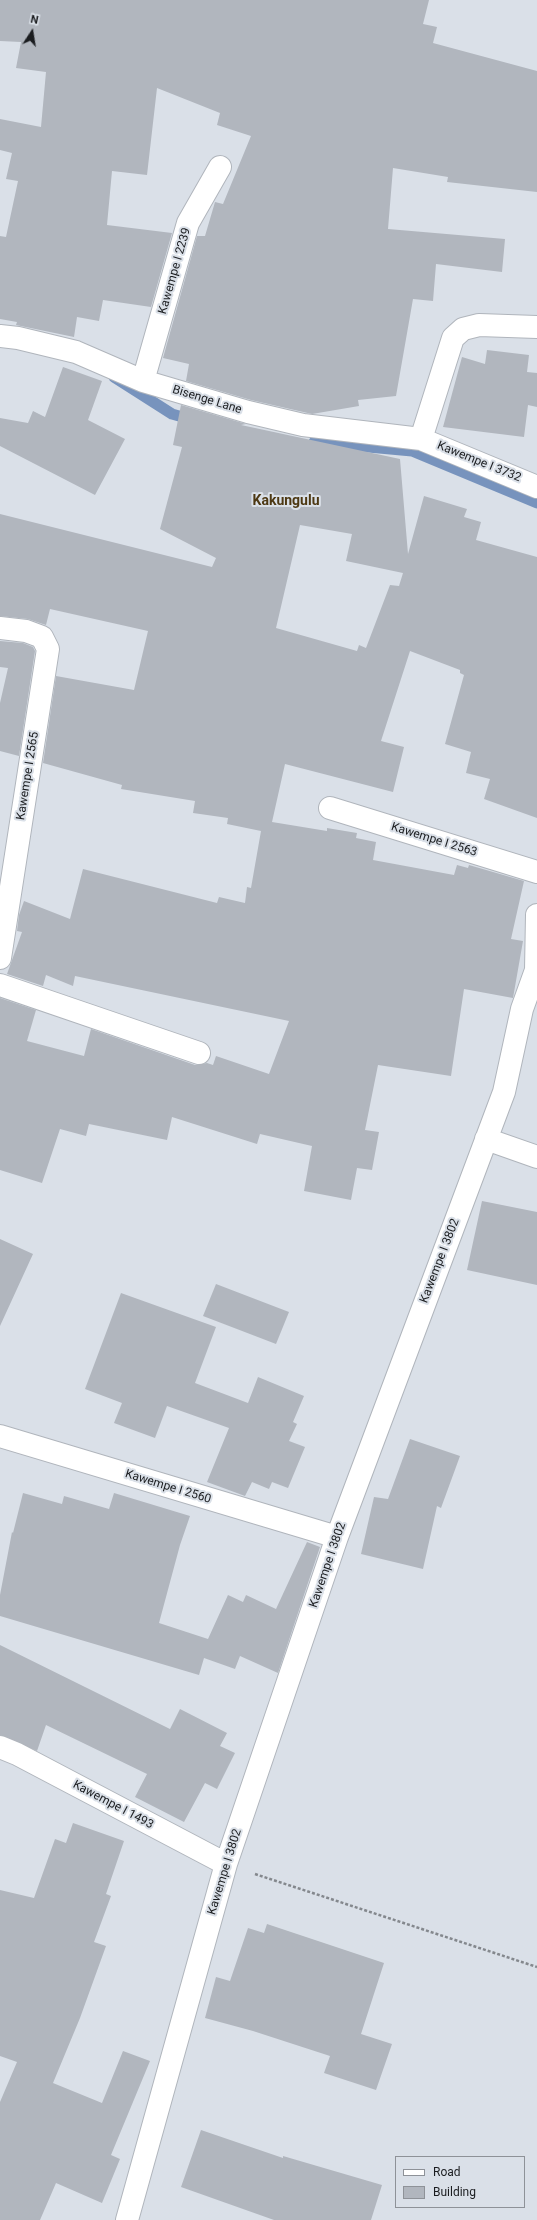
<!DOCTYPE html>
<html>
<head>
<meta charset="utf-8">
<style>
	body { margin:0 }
	#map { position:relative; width:537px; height:2220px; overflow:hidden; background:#dae0e8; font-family:Roboto,sans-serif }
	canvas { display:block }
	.legend { position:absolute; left:395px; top:2156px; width:130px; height:52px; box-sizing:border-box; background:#dae0e8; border:1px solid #8e9298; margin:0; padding:5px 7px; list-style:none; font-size:12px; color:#1b1d20 }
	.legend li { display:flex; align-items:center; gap:8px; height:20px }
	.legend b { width:20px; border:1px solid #8e9298 }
	.north { position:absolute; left:12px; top:12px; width:40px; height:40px; -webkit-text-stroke:3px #dae0e8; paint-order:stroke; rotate:12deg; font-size:11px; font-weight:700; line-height:16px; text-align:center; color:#1b1d20 }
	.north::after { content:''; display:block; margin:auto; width:14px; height:18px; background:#1b1d20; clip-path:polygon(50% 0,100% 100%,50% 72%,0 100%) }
</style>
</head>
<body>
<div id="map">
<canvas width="537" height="2220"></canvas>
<ul class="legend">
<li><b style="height:5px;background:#fff"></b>Road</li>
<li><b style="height:11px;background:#b1b6be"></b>Building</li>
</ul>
<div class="north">N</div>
</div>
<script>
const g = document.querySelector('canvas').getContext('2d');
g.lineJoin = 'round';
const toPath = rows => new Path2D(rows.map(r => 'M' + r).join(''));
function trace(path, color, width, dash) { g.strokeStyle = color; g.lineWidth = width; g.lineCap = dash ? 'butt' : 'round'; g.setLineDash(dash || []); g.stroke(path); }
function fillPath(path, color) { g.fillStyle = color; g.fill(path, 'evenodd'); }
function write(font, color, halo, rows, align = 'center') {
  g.font = font + ' Roboto,sans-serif'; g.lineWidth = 4; g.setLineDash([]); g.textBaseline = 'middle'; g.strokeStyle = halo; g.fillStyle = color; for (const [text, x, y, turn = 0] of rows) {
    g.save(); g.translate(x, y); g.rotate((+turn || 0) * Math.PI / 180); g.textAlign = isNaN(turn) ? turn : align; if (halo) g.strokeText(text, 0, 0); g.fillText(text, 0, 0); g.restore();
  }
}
const stream = toPath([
	[114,377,172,414,193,420],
	[314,442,412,451,537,503]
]);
const building = toPath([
	[0,0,429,0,423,24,437,27,433,43,537,71,537,192,447,182,448,177,393,168,388,229,505,239,502,272,436,264,433,301,413,299,396,396,358,400,359,406,312,414,251,400,186,381,189,364,163,358,197,236,205,236,215,202,223,204,251,136,217,125,220,113,157,88,147,175,112,171,107,225,172,233,151,307,103,300,99,321,77,317,74,337,16,325,17,322,0,319,0,236,6,237,18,181,6,179,12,153,0,150,0,119,41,127,46,72,16,68,21,42,0,41],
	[487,350,529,355,527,372,537,373,537,407,528,405,524,437,443,427,462,357,485,364],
	[63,367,102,381,88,420,125,439,95,495,0,446,0,418,28,423,33,411,45,417],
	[181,405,246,424,241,425,400,459,408,554,424,496,467,509,464,517,481,522,476,540,537,557,537,818,484,799,490,779,466,773,471,752,445,744,464,675,460,673,460,670,410,651,381,741,404,747,393,792,285,764,272,822,327,831,327,828,357,833,356,838,376,842,373,860,454,875,457,865,468,868,469,865,524,881,511,939,523,941,513,998,464,989,451,1076,378,1065,365,1130,379,1132,372,1170,357,1168,351,1200,304,1191,312,1146,260,1134,257,1144,172,1117,167,1140,89,1124,86,1136,60,1129,42,1183,0,1170,0,998,36,1010,27,1041,84,1056,91,1029,195,1065,207,1063,213,1065,216,1056,269,1074,289,1021,75,976,73,986,46,975,43,986,7,974,22,932,17,931,19,915,24,901,70,919,83,869,217,903,219,897,245,903,247,887,251,888,261,831,227,824,228,818,193,813,195,801,121,789,122,785,43,763,56,676,134,690,148,631,50,609,46,625,28,619,0,616,0,514,212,567,216,558,160,529,182,447,173,445],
	[300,525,352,534,346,561,403,573,399,586,390,585,366,648,359,645,357,651,276,628],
	[0,641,23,643,33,647,35,651,19,756,0,751,0,703,8,668,0,667],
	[482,1201,537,1212,537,1285,467,1270],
	[0,1239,33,1254,0,1326],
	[216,1284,289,1312,276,1344,203,1316],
	[121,1293,216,1327,195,1383,248,1403,258,1377,304,1396,293,1422,297,1424,289,1441,305,1447,288,1488,272,1482,269,1489,252,1482,245,1496,207,1482,229,1428,167,1406,155,1438,114,1423,122,1403,85,1389],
	[410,1439,460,1456,441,1508,437,1506,423,1569,361,1554,374,1497,388,1499],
	[23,1493,62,1504,64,1496,109,1509,114,1493,190,1516,180,1545,159,1623,208,1639,228,1595,243,1602,246,1595,276,1609,307,1542,320,1547,278,1673,240,1656,235,1669,204,1658,199,1675,0,1616,0,1595,12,1532,13,1533],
	[0,1645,170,1729,180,1709,227,1733,220,1746,235,1753,217,1789,205,1783,184,1822,135,1797,147,1774,46,1725,37,1751,0,1735],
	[73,1823,124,1841,106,1894,111,1896,94,1942,106,1946,80,2018,53,2083,102,2103,123,2051,150,2061,111,2155,120,2159,102,2203,56,2183,40,2220,0,2220,0,2102,17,2062,0,2056,0,1890,34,1898,55,1839,66,1843],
	[267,1924,384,1963,361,2034,392,2044,376,2090,324,2073,330,2056,253,2031,205,2018,216,1977,230,1981,248,1928,264,1933],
	[201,2130,283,2158,283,2156,382,2185,371,2220,274,2220,181,2187]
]);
const path = toPath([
	[255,1874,537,1967]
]);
const street = toPath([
	[0,336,18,338,76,352,143,381,248,412,303,425,421,439,537,487],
	[143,381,188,223,220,167],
	[421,439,453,338,463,329,479,325,537,327],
	[0,628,26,631,42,637,48,649,0,958],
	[330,808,537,872],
	[0,985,199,1053],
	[486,1139,537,1157],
	[0,1436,337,1537],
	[0,1747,17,1754,226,1864],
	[127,2220,226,1864,337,1537,504,1092,522,1009,536,970,537,915]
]);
const streetNames = [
	["Kawempe I 2239",175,271,-74],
	["Bisenge Lane",207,400,17],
	["Kawempe I 3732",479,462,22],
	["Kawempe I 2565",28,776,-81],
	["Kawempe I 2563",434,840,17],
	["Kawempe I 3802",440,1261,-69],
	["Kawempe I 2560",168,1487,17],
	["Kawempe I 3802",328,1565,-71],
	["Kawempe I 1493",113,1805,28],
	["Kawempe I 3802",225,1872,-73]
];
const quarterNames = [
	["Kakungulu",286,501]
];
trace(stream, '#7793bd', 11);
fillPath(building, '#b1b6be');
trace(street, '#b0b5bc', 24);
trace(path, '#84888d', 2.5, [3, 2]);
trace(street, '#fff', 22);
write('12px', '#1b1d20', '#dae0e8', streetNames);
write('bold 14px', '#4d3813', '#dae0e8', quarterNames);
</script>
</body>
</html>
